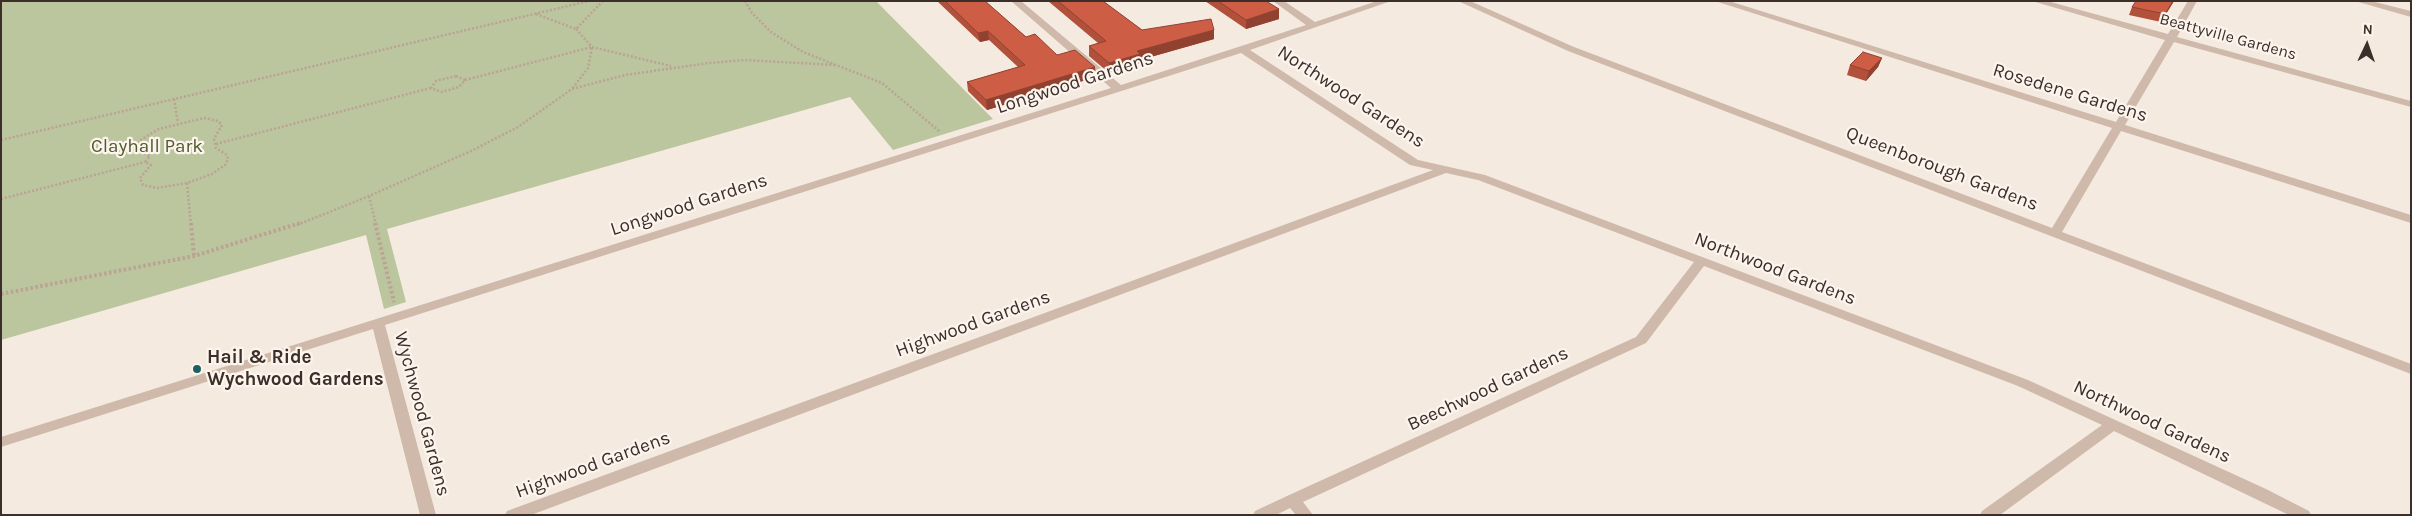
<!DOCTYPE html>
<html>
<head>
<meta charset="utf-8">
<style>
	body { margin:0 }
	#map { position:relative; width:2412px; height:516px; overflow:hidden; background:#f5eae0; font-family:Karla,sans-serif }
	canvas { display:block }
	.frame { position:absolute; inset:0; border:2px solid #3c2f2a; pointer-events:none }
	.north { position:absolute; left:2342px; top:20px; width:50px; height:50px; -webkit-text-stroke:4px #fcf4ed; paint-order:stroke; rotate:3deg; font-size:14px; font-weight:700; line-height:20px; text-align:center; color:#3c2f2a }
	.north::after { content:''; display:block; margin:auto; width:18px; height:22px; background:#3c2f2a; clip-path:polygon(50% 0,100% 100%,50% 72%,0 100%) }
</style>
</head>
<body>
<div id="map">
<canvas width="2412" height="516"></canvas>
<div class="frame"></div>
<div class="north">N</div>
</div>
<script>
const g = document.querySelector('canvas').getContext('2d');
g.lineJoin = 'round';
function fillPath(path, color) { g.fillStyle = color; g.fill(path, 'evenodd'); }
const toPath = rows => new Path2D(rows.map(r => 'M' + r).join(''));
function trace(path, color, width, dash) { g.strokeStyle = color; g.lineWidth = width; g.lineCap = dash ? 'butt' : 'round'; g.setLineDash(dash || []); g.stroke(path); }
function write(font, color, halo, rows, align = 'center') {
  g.font = font + ' Karla,sans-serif'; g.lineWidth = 4.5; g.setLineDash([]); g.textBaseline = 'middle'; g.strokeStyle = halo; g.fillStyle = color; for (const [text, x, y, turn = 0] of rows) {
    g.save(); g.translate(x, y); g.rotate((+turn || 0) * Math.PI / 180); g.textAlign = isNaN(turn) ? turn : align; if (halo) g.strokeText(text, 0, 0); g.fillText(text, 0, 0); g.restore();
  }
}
const green = toPath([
	[1,1,876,1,993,119,893,150,850,97,387,229,406,302,384,309,366,235,1,340]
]);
const pathFar1 = toPath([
	[745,1,752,13,771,32,803,52,882,83,939,131],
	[536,14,576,29,603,1],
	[576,29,592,47,671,66],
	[456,76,465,80,459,87,442,92,431,88,436,81,456,76],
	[465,80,592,47,588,68,572,89],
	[174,99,178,123],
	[204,118,218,121,222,125,214,139,216,148,227,155,228,159,225,165,212,174,187,183,157,188,143,185,140,178,151,165,145,162,150,156,137,149,137,145,142,139,159,129,204,118],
	[1,140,589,1],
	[216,144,431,88],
	[187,183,191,225],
	[369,196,376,225],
	[1,199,145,162],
	[297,225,369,196,471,151,518,127,572,89,625,75,709,63,745,60,835,65]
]);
const path = toPath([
	[191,223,194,256],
	[375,223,394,302],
	[1,294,194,256,300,223]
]);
const minor = toPath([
	[1011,1,1021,1,1121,85,1306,25,1273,1,1284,1,1315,22,1377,1,1391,1,1250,50,1418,160,1485,175,2028,380,2266,489,2309,511,2311,515,2289,515,2114,431,2000,515,1980,515,1982,511,2102,425,2018,386,1704,266,1646,343,1303,502,1313,515,1296,515,1290,508,1276,515,1253,515,1255,511,1287,496,1636,337,1694,262,1478,180,1446,173,531,515,505,515,507,511,1433,170,1410,165,1241,53,385,325,436,515,420,515,373,329,1,447,1,437,1111,88,1011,1],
	[1458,1,1470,1,1574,47,2052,228,2112,128,1715,1,1729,1,2116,122,2165,40,2032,1,2047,1,2168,34,2188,1,2197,1,2177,37,2411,101,2411,107,2174,42,2125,125,2411,215,2411,223,2121,131,2062,232,2411,364,2411,374,1568,51,1458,1],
	[2355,1,2371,1,2411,11,2411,17,2355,1]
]);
const wall = toPath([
	[937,1,985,1,1026,37,1096,77,987,110,968,91,967,82,1018,67,989,40,980,42],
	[1048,1,1106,1,1104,2,1142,30,1214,30,1214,39,1140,60,1140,63,1109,73,1089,56,1089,46,1098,43],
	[1205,1,1266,1,1279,19,1246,29],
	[2174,1,2161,22,2129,15,2132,7],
	[1882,58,1878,67,1866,81,1847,75,1850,65]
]);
const shadedWall = toPath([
	[2173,1,2174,1,2161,22,2165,14],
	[1279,9,1279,19,1246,29,1246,20],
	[1214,30,1214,39,1140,60,1140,63,1109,73,1109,63,1137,51],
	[988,31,989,40,980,42,978,33],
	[1882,58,1878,67,1866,81,1869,71],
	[1095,67,1096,77,987,110,986,100]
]);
const building = toPath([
	[945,1,985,1,1026,37,1035,34,1057,55,1075,50,1095,67,986,100,967,82,1025,65,988,31,978,33,945,1],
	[1058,1,1103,1,1142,30,1211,19,1214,30,1137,51,1140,54,1109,63,1089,46,1106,41,1058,1],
	[1218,1,1266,1,1279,9,1246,20,1218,1],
	[2136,1,2173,1,2165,14,2132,7,2136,1],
	[1863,52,1882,58,1869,71,1850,65,1863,52]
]);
const markers = [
	[197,369,5,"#1c6161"]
];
const farStreetnames = [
	["Beattyville Gardens",2228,37,15]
];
const streetNames = [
	["Longwood Gardens",1075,83,-18],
	["Rosedene Gardens",2070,93,17],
	["Northwood Gardens",1351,97,33],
	["Queenborough Gardens",1942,169,21],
	["Longwood Gardens",689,205,-18],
	["Northwood Gardens",1775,269,21],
	["Highwood Gardens",973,324,-20],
	["Beechwood Gardens",1488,389,-25],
	["Wychwood Gardens",422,414,75],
	["Northwood Gardens",2152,422,25],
	["Highwood Gardens",593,465,-20]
];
const parkNames = [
	["Clayhall Park",147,147]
];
const poiNames = [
	["Hail & Ride",207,358],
	["Wychwood Gardens",207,380]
];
fillPath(green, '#bbc69e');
trace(pathFar1, '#bba294', 2.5, [2, 2]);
trace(path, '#bba294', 4, [2.5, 2.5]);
fillPath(minor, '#cfb9aa');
fillPath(wall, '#b1503b');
fillPath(shadedWall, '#904130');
fillPath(building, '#ce5d45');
trace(building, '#904130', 1);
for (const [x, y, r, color] of markers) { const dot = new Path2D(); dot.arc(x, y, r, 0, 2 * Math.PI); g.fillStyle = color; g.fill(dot); trace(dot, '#fcf4ed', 2); }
write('16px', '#3c2f2a', '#fcf4ed', farStreetnames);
write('19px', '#3c2f2a', '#fcf4ed', streetNames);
write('19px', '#4e5c2c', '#fcf4ed', parkNames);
write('bold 19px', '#3c2f2a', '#fcf4ed', poiNames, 'left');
</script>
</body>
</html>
